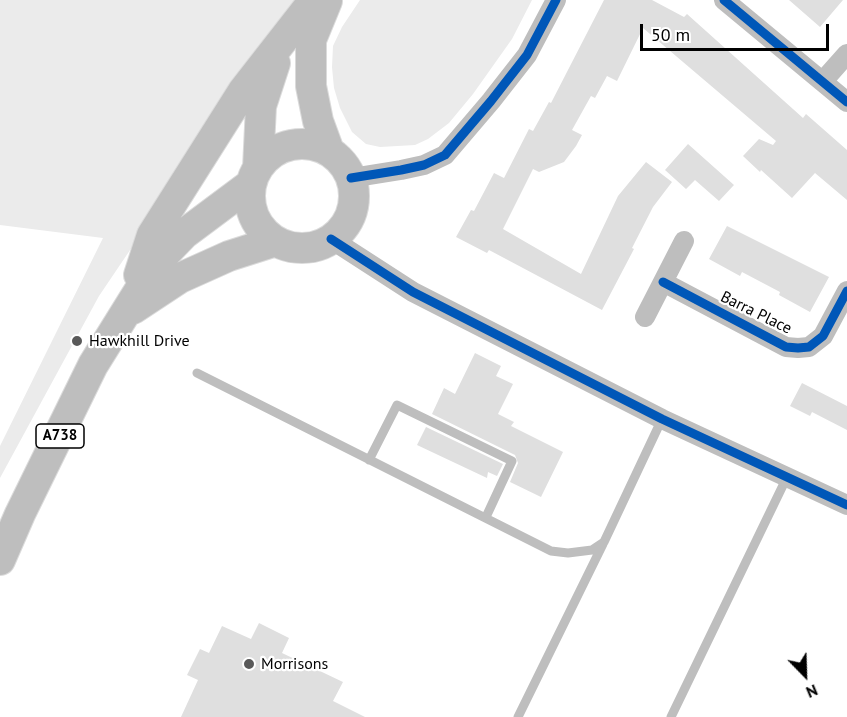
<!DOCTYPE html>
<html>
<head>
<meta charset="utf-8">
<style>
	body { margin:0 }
	#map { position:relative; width:847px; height:717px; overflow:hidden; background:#fff; font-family:"PT Sans",sans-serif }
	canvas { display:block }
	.north { position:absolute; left:775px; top:645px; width:60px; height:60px; -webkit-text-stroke:4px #fff; paint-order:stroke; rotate:157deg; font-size:16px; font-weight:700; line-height:24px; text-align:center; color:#000 }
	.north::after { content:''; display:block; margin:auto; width:21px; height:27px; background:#000; clip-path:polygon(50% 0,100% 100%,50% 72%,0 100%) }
	.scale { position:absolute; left:640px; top:24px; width:189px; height:27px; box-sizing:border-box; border:3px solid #000; border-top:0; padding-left:8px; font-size:18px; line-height:21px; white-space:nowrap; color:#000; -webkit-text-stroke:4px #fff; paint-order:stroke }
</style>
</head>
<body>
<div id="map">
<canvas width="847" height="717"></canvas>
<div class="north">N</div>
<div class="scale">50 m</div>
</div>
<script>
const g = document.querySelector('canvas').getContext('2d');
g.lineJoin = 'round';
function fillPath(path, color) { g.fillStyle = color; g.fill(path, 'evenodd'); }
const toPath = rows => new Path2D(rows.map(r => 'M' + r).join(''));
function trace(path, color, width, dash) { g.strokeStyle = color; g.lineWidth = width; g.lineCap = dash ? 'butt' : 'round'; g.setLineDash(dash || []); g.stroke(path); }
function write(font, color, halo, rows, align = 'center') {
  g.font = font + ' "PT Sans",sans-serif'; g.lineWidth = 4.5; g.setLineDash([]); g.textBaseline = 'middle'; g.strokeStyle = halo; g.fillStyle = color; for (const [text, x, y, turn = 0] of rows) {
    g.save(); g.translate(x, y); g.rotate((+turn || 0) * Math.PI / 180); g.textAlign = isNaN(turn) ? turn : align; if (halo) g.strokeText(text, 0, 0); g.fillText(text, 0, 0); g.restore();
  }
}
const green = toPath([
	[0,0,299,0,99,296,0,478,0,446,103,238,0,225],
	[360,0,532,0,512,39,473,94,449,123,428,139,415,145,380,147,366,144,352,132,340,108,334,88,332,67,333,46,342,27]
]);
const building = toPath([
	[604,0,652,0,684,17,687,14,803,118,806,114,847,150,847,200,815,173,792,198,761,170,760,172,743,156,759,139,773,145,776,141,643,28,617,81,607,76,595,98,591,96,572,130,582,135,576,146,564,162,539,172,533,169,503,229,581,274,618,196,646,162,672,182,653,207,632,248,634,249,602,310,489,250,487,253,456,237,471,210,474,211,494,173,504,178,529,129,533,131,549,102,551,103],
	[789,0,843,0,820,27],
	[688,144,734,185,719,201,695,180,686,189,665,170],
	[727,226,829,277,810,312,779,295,780,292,742,272,740,276,709,259],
	[475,353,501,366,496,376,513,384,498,414,514,422,511,426,563,452,541,497,510,482,518,463,515,455,432,414,444,388,455,394],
	[802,383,847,406,847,430,812,412,810,416,790,406],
	[426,427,503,464,497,476,488,472,487,478,417,445],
	[259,623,289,638,282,653,343,682,333,701,365,717,181,717,198,680,187,675,200,649,209,653,222,626,251,639]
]);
const lane = toPath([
	[197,373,551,551,568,553,592,550,604,542,662,419],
	[369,460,397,405,512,461,486,517],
	[518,717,603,544],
	[671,717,787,477]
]);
const street = toPath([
	[724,0,847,102],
	[823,81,847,54],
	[351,178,401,170,424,165,445,155,491,101,527,55,556,0],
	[331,239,413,292,662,419,847,505],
	[663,282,786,347,798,348,809,347,823,336,847,291],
	[645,317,684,241]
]);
const primary = toPath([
	[327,1,311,40,311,86,318,121,329,151],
	'250 196a52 52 0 1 1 104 0a52 52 0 1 1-104 0Z',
	[258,168,261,106,275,63],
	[139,275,152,235,243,91,314,0],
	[133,309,180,278,229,256,276,241],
	[0,560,20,514,93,365,157,262,184,234,251,184]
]);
const cycleway = toPath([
	[724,0,847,102],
	[351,178,401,170,424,165,445,155,491,101,527,55,556,0],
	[331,239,413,292,662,419,847,505],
	[663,282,786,347,798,348,809,347,823,336,847,291]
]);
const markers = [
	[77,341,6,"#595959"],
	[249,664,6,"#595959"]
];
const shields = [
	[60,436,48]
];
const shieldNames = [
	["A738",60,436]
];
const streetNames = [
	["Barra Place",756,313,26]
];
const poiNames = [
	["Hawkhill Drive",89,341],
	["Morrisons",261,664]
];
fillPath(green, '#ebebeb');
fillPath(building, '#dfdfdf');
trace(primary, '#dbdbdb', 32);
trace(lane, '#bebebe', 9);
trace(street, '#bebebe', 20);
trace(primary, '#bebebe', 30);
trace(cycleway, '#0057b8', 9);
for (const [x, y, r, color] of markers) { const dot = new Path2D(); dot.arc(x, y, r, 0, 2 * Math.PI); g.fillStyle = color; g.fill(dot); trace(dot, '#fff', 2); }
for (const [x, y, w] of shields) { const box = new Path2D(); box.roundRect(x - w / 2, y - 12, w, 24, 4.5); g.fillStyle = '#fff'; g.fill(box); trace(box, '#000', 1.5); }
write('bold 15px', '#000', null, shieldNames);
write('16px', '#000', '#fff', streetNames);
write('16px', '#000', '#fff', poiNames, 'left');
</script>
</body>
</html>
